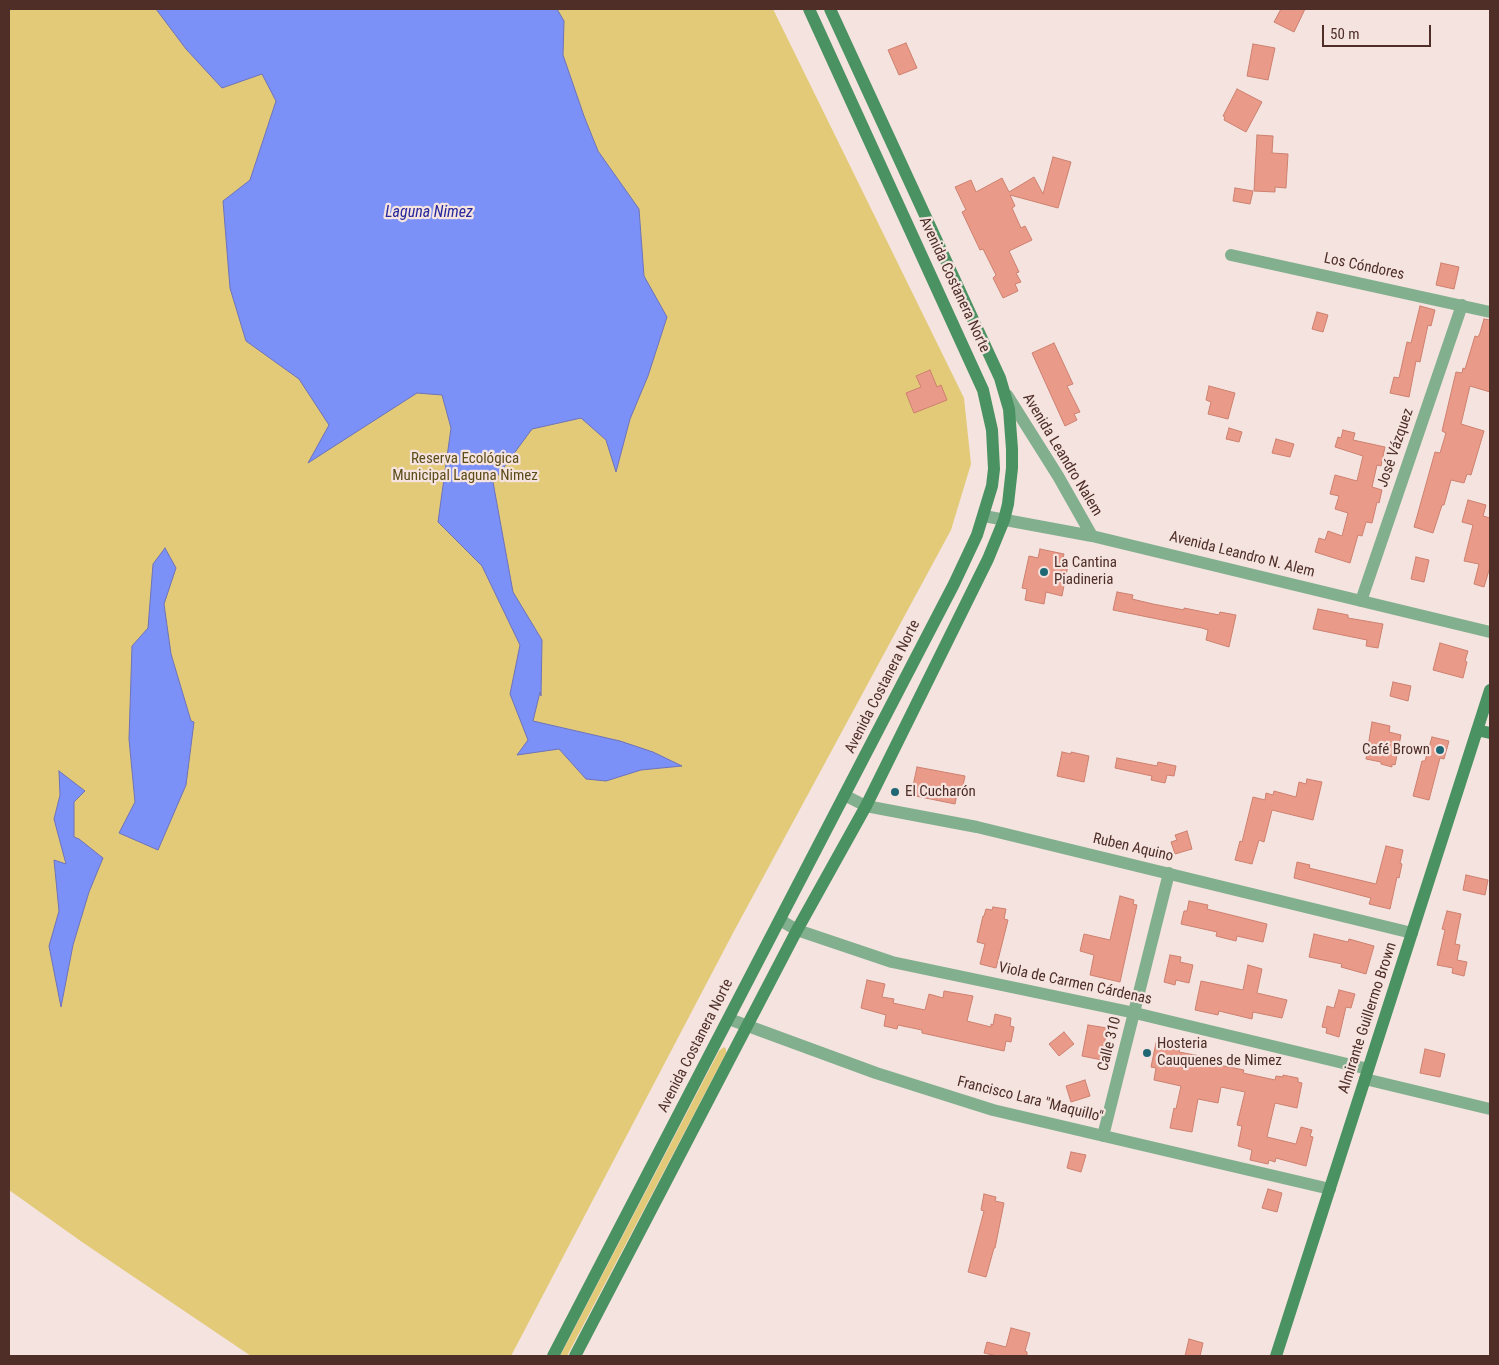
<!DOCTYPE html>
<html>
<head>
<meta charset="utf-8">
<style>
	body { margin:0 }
	#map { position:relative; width:1499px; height:1365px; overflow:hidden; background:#f4e3df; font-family:"Roboto Condensed",sans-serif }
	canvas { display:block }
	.frame { position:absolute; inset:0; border:10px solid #4e2e27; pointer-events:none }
	.scale { position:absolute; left:1322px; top:25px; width:109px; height:22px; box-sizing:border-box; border:2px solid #4e2e27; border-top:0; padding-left:6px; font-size:15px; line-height:18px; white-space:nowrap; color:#4e2e27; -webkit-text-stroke:4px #f4e3df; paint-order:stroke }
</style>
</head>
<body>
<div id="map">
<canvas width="1499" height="1365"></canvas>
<div class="frame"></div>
<div class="scale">50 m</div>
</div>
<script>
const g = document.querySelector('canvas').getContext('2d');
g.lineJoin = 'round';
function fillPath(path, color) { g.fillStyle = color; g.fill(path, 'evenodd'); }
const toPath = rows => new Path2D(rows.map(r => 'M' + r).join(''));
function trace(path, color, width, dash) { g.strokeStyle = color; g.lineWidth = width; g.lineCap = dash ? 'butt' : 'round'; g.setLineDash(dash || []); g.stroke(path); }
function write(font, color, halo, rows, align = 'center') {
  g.font = font + ' "Roboto Condensed",sans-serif'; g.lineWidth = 4.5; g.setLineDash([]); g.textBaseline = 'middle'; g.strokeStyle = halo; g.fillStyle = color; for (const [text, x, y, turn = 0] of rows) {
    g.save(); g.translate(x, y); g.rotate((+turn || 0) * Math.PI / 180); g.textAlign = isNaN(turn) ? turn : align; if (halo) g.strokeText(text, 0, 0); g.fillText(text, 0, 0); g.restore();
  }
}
const green = toPath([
	[9,9,773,9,964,398,971,464,951,530,733,933,511,1356,251,1356,82,1242,9,1190],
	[724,1047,726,1049,726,1053,567,1356,560,1356,719,1051]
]);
const water = toPath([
	[156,9,557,9,564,21,563,55,584,116,598,151,639,209,644,276,667,317,648,376,630,419,616,472,606,440,581,418,532,429,493,482,513,592,542,640,541,696,540,692,533,721,620,741,653,752,682,766,641,770,606,781,586,779,559,749,517,755,528,740,510,694,520,645,482,566,438,522,451,428,442,395,417,393,308,463,329,425,299,379,246,341,230,288,223,201,250,180,276,101,262,74,222,88,186,49,156,9],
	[165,548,176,568,164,604,171,654,191,721,194,722,186,785,158,850,119,833,135,802,129,739,132,646,148,628,153,564,165,548],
	[59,771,85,791,74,802,74,837,79,839,103,858,89,892,73,945,61,1007,49,946,59,911,54,860,66,864,54,819,60,795,59,771]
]);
const building = toPath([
	[1281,9,1305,9,1294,32,1274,22,1281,9],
	[906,43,917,68,899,75,888,50,906,43],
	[1253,44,1275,48,1268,80,1247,76,1253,44],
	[1237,89,1262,102,1246,132,1224,120,1225,117,1223,116,1237,89],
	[1257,135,1273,136,1272,153,1288,154,1286,188,1275,187,1275,192,1254,191,1257,135],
	[1053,157,1071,162,1058,208,1010,195,1015,206,1012,208,1021,228,1025,226,1032,240,1009,251,1019,272,1016,273,1021,282,1015,284,1018,291,1003,298,993,278,996,275,983,249,980,250,962,212,966,210,955,187,971,180,976,192,1002,178,1009,192,1034,177,1043,194,1053,157],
	[1235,188,1253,191,1250,204,1233,201,1235,188],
	[1441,263,1459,267,1454,289,1436,285,1441,263],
	[1420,306,1435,310,1431,326,1428,325,1420,362,1416,361,1409,397,1390,393,1394,377,1399,378,1407,342,1411,343,1420,306],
	[1317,312,1328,315,1323,332,1312,329,1317,312],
	[1484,319,1490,320,1490,392,1470,386,1461,424,1484,431,1471,475,1467,474,1464,483,1451,480,1444,505,1442,505,1433,533,1414,527,1435,452,1440,453,1446,433,1442,431,1456,372,1462,373,1463,368,1465,369,1475,336,1478,337,1480,333,1484,319],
	[1054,343,1073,384,1067,386,1080,412,1074,414,1077,420,1065,426,1032,353,1054,343],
	[930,370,937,387,941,385,947,400,914,413,906,393,921,387,916,376,930,370],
	[1209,386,1235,393,1228,419,1208,414,1211,402,1206,400,1209,386],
	[1229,428,1242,432,1239,442,1226,439,1229,428],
	[1343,430,1355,433,1353,440,1385,447,1381,466,1377,465,1372,487,1382,490,1379,503,1377,502,1372,523,1366,522,1362,536,1358,535,1350,563,1315,552,1319,538,1325,540,1328,531,1342,536,1348,513,1335,509,1339,496,1330,494,1335,475,1357,481,1363,456,1335,447,1338,437,1341,438,1343,430],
	[1276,439,1294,444,1290,457,1272,453,1276,439],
	[1468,500,1486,505,1483,516,1490,518,1490,567,1484,587,1474,584,1479,564,1464,561,1473,525,1462,522,1468,500],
	[1040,549,1064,554,1062,563,1068,565,1062,596,1046,592,1044,604,1025,600,1027,589,1022,588,1029,556,1038,558,1040,549],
	[1416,557,1429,560,1424,582,1411,579,1416,557],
	[1117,592,1133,595,1132,599,1153,604,1184,610,1184,608,1219,615,1220,612,1236,615,1229,647,1206,640,1208,630,1202,628,1113,610,1117,592],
	[1318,609,1348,615,1348,618,1383,624,1378,648,1366,646,1367,640,1313,629,1318,609],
	[1440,643,1468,651,1465,661,1467,662,1463,678,1433,670,1440,643],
	[1393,682,1411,686,1408,701,1390,696,1393,682],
	[1372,722,1390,726,1389,732,1401,735,1395,765,1392,764,1392,767,1381,764,1381,762,1366,759,1372,722],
	[1432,737,1449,741,1444,759,1440,758,1429,800,1413,796,1422,761,1425,761,1432,737],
	[1062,752,1071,754,1071,752,1089,756,1084,782,1057,776,1062,752],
	[1117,758,1157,766,1158,762,1176,766,1174,776,1167,775,1165,783,1151,780,1152,776,1115,768,1117,758],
	[917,767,965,776,961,795,957,794,955,804,911,795,917,767],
	[1307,779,1322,782,1313,820,1272,810,1264,842,1259,840,1252,864,1235,860,1240,841,1242,842,1253,797,1265,800,1266,793,1273,795,1274,791,1296,797,1299,782,1306,784,1307,779],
	[1187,831,1192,849,1175,854,1171,842,1177,840,1175,835,1187,831],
	[1386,846,1403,850,1400,863,1402,864,1399,878,1397,877,1390,909,1369,904,1371,898,1294,878,1297,862,1310,865,1309,868,1376,884,1386,846],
	[1466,875,1488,880,1485,895,1463,890,1466,875],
	[1120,896,1134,900,1133,904,1137,905,1120,982,1090,975,1094,955,1080,951,1084,934,1110,940,1120,896],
	[1189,901,1208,905,1207,909,1267,924,1263,942,1237,936,1236,941,1216,936,1217,932,1181,924,1184,911,1187,911,1189,901],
	[993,907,1006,909,1004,919,1008,920,996,968,980,964,985,944,977,942,983,916,984,916,986,909,992,910,993,907],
	[1447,911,1461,914,1455,944,1460,945,1457,960,1467,962,1464,976,1452,973,1453,968,1437,965,1445,930,1442,929,1447,911],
	[1314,934,1348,942,1349,939,1374,946,1366,974,1341,967,1342,964,1309,957,1314,934],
	[1170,955,1181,957,1180,962,1193,965,1189,983,1176,980,1175,985,1164,982,1170,955],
	[1248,965,1262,969,1257,993,1287,1000,1282,1018,1253,1012,1252,1019,1219,1011,1218,1015,1195,1010,1201,981,1243,990,1248,965],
	[867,980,885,984,882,997,894,999,893,1003,925,1010,929,994,943,998,944,991,973,996,967,1021,991,1027,991,1024,993,1025,995,1014,1011,1018,1010,1026,1014,1027,1011,1042,1006,1041,1004,1051,922,1033,922,1030,898,1025,897,1029,884,1026,886,1015,861,1008,867,980],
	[1339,990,1355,994,1351,1008,1346,1007,1339,1037,1326,1033,1327,1028,1322,1027,1327,1006,1334,1008,1339,990],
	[1088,1025,1107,1028,1102,1060,1082,1056,1088,1025],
	[1064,1032,1074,1044,1059,1056,1049,1044,1064,1032],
	[1156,1043,1180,1048,1179,1052,1200,1056,1199,1061,1244,1070,1243,1073,1275,1080,1276,1076,1283,1077,1283,1075,1298,1078,1298,1082,1302,1083,1297,1108,1275,1103,1267,1137,1296,1144,1301,1127,1312,1130,1310,1136,1313,1137,1306,1166,1276,1158,1275,1162,1269,1160,1268,1164,1250,1160,1252,1150,1238,1146,1242,1126,1237,1125,1245,1092,1221,1087,1218,1103,1198,1099,1192,1132,1170,1128,1174,1108,1176,1109,1181,1086,1154,1080,1156,1068,1151,1067,1156,1043],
	[1425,1049,1445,1054,1440,1077,1420,1073,1425,1049],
	[1085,1080,1090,1096,1071,1102,1066,1086,1085,1080],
	[1071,1152,1086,1155,1081,1172,1067,1168,1071,1152],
	[1268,1189,1282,1193,1277,1212,1262,1208,1268,1189],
	[984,1194,996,1197,995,1201,1004,1203,995,1248,994,1248,986,1277,968,1272,984,1211,981,1210,984,1194],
	[1011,1328,1030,1333,1025,1351,1027,1352,1027,1356,997,1356,984,1353,987,1342,1006,1347,1011,1328],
	[1189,1339,1203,1343,1200,1356,1185,1356,1189,1339]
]);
const street = toPath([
	[1231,255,1490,312],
	[1007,395,1058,476,1092,536],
	[984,516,1092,536,1490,632],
	[1361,601,1462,305],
	[846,796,866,806,977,827,1412,933],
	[780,920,797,930,892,962,1135,1013,1368,1069],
	[729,1019,876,1073,993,1110,1330,1189],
	[1365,1079,1490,1109],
	[1103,1136,1169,873]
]);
const secondary = toPath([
	[1477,730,1490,733],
	[553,1356,954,584,977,535,992,486,994,469,992,430,983,390,809,9],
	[575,1356,797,930,866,806,988,559,1004,520,1008,504,1012,468,1012,449,1009,409,1000,378,830,9],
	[1276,1356,1490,690]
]);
const markers = [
	[1044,572,5,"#1f6775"],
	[1440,750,5,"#1f6775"],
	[895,792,5,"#1f6775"],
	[1147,1053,5,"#1f6775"]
];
const streetNames = [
	["Los Cóndores",1364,267,12],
	["Avenida Costanera Norte",954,285,65],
	["José Vázquez",1396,448,-71],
	["Avenida Leandro Nalem",1062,455,59],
	["Avenida Leandro N. Alem",1242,555,14],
	["Avenida Costanera Norte",883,687,-63],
	["Ruben Aquino",1133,848,13],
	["Viola de Carmen Cárdenas",1075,984,12],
	["Almirante Guillermo Brown",1368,1018,-72],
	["Calle 310",1110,1044,-76],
	["Avenida Costanera Norte",696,1046,-63],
	["Francisco Lara \"Maquillo\"",1030,1100,14]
];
const parkNames = [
	["Reserva Ecológica",465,459],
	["Municipal Laguna Nimez",465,476]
];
const poiNames = [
	["La Cantina",1054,563],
	["Piadineria",1054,580],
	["Café Brown",1430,750,"right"],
	["El Cucharón",905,792],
	["Hosteria",1157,1044],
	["Cauquenes de Nimez",1157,1061]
];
const waterNames = [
	["Laguna Nimez",429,213]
];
fillPath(green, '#e3ca79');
fillPath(water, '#7b91f7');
trace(water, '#6e73b9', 1);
fillPath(building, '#ea9a89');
trace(building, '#cd806f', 1);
trace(street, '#82af8e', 12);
trace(secondary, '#4b9262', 12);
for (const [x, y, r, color] of markers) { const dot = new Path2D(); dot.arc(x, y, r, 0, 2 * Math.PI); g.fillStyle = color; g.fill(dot); trace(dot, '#f4e3df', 2); }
write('15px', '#4e2e27', '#f4e3df', streetNames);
write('15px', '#5c4c18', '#f4e3df', parkNames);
write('15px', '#4e2e27', '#f4e3df', poiNames, 'left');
write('italic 16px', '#26279c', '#f4e3df', waterNames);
</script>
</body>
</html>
